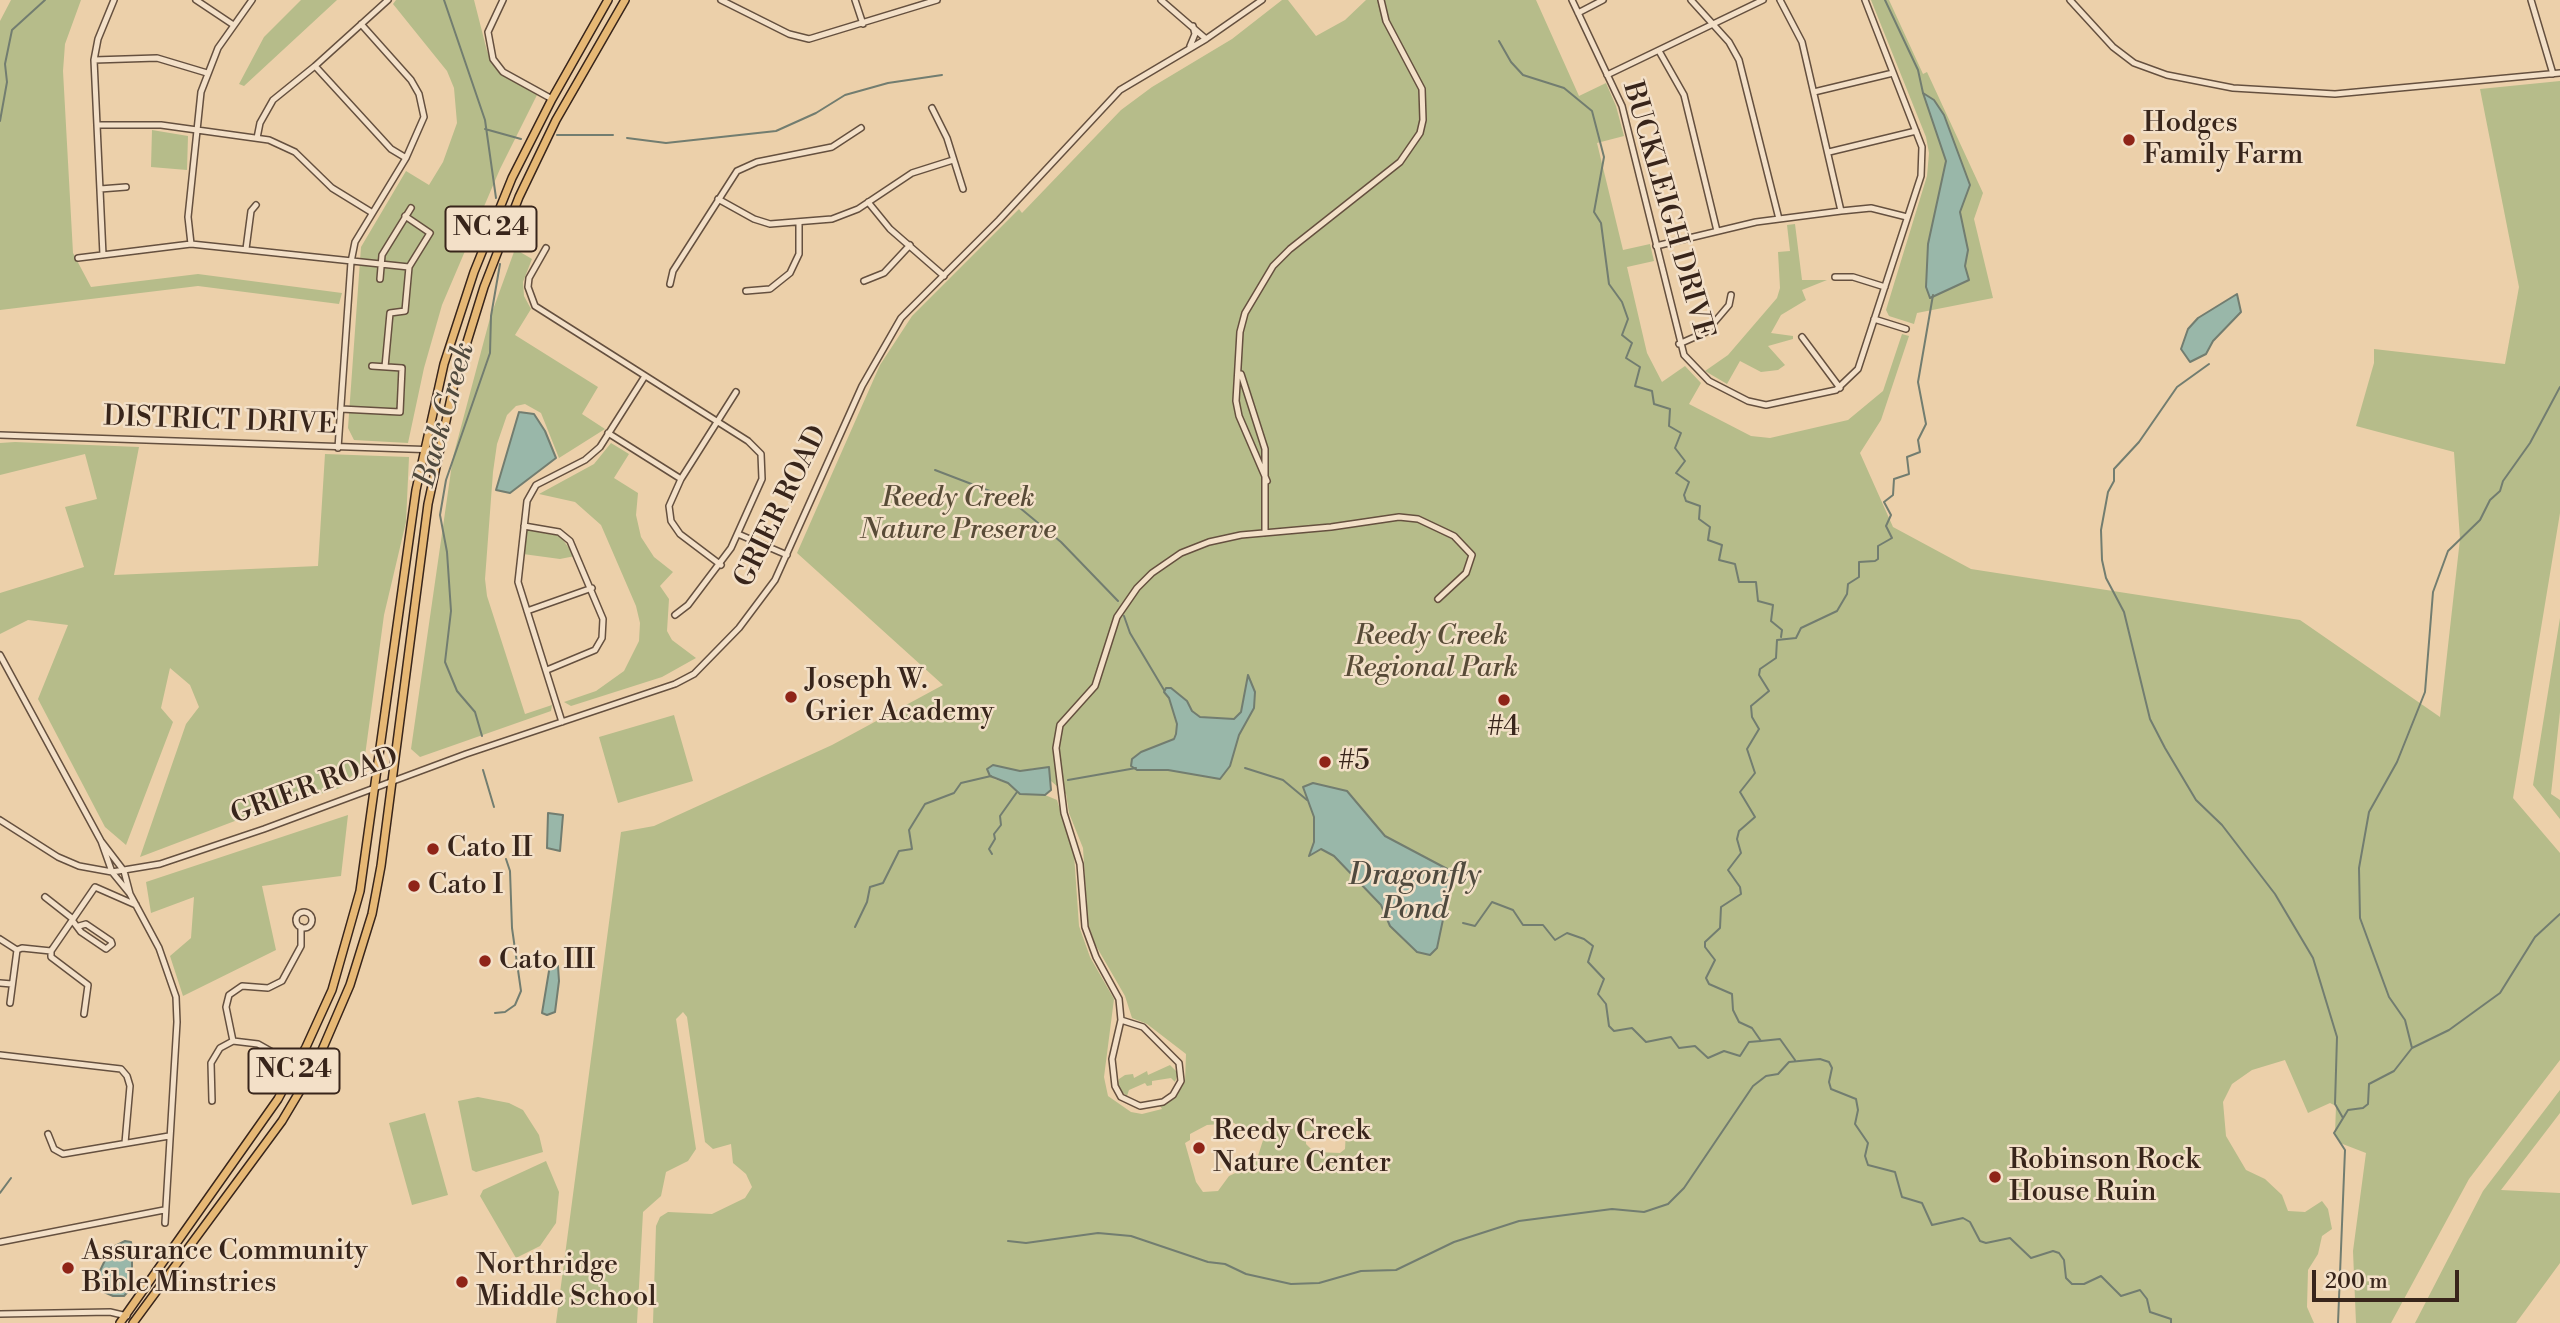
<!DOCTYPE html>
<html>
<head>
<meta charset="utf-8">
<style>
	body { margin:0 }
	#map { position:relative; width:2560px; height:1323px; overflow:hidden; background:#ecd0aa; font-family:"Libre Bodoni",serif }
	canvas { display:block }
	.scale { position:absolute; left:2312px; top:1270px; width:147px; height:32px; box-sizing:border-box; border:4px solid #38251b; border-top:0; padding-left:9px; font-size:21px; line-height:24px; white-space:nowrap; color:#38251b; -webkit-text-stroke:5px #f3e0c8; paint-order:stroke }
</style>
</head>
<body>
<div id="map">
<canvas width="2560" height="1323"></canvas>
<div class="scale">200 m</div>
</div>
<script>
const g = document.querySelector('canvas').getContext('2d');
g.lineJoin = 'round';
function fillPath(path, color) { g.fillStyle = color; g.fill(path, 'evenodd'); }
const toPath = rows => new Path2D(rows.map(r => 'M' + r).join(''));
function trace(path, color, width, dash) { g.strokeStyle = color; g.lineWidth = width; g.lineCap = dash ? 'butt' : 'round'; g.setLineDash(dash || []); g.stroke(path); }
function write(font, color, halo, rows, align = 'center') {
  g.font = font + ' "Libre Bodoni",serif'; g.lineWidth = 5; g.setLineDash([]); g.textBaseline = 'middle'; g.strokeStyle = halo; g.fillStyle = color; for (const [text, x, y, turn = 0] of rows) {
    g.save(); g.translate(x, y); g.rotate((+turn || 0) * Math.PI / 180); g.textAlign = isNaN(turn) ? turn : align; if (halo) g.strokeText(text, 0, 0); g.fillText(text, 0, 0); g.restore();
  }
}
const green = toPath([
	[11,0,81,0,65,44,63,71,73,253,91,287,198,274,342,293,339,304,198,286,0,310,0,21],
	[301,0,337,0,244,86,239,84,264,37],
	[396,0,474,0,487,51,498,71,537,95,500,169,442,305,424,368,408,443,354,440,348,428,361,247,406,171,429,185,443,162,457,123,454,88,447,71,393,4],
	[1282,0,1288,0,1316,36,1345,20,1366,0,1536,0,1579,96,1606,83,1616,106,1624,136,1597,143,1623,250,1650,244,1654,261,1627,267,1647,353,1662,382,1685,366,1701,383,1689,404,1751,436,1770,438,1848,420,1883,391,1902,334,1909,336,1881,420,1860,453,1893,527,1971,569,2300,620,2440,717,2460,539,2454,452,2356,426,2374,363,2374,349,2505,364,2519,287,2480,89,2560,81,2560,513,2513,798,2560,853,2560,1060,2469,1179,2391,1323,2356,1323,2353,1251,2366,1153,2340,1143,2335,1134,2336,1106,2330,1103,2308,1113,2285,1060,2252,1070,2232,1084,2223,1102,2226,1136,2246,1170,2265,1179,2282,1195,2288,1211,2305,1212,2322,1201,2328,1209,2332,1229,2322,1236,2318,1254,2308,1270,2307,1307,2314,1323,653,1323,656,1226,660,1217,668,1212,712,1214,745,1198,752,1187,746,1174,733,1163,731,1144,713,1149,705,1142,687,1017,683,1012,676,1019,696,1149,688,1161,666,1172,661,1196,643,1212,637,1323,556,1323,621,832,654,826,832,745,943,685,797,553,880,365,912,316,1019,209,1022,213,1121,110,1152,87,1232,39],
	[993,765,1020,771,1036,768,1066,794,1069,813,1083,848,1088,923,1095,944,1125,996,1132,1018,1147,1024,1186,1054,1185,1082,1176,1096,1160,1106,1162,1109,1142,1114,1131,1112,1108,1096,1104,1077,1114,999,1090,957,1079,926,1074,854,1057,800,1045,795,1020,794,1008,783,994,779,988,768],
	[1234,1123,1243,1129,1266,1131,1257,1159,1253,1165,1229,1176,1218,1191,1203,1192,1196,1182,1185,1143,1190,1140,1190,1134,1207,1125],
	[1343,1127,1346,1131,1345,1149,1340,1153,1314,1152,1306,1144,1306,1131,1334,1132],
	[1871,0,1889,0,1923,74,1927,72,1983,193,1974,219,1993,298,1917,313,1914,324,1889,316,1886,310,1927,176,1929,153,1926,137],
	[152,130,188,136,187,170,151,167],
	[1795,224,1802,280,1827,280,1802,290,1806,300,1781,315,1771,333,1793,336,1793,339,1768,346,1785,365,1778,370,1761,372,1740,361,1727,384,1705,371,1728,355,1777,298,1780,288,1778,252,1790,251,1787,225],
	[515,249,532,259,523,282,524,296,531,309,515,335,598,387,582,414,605,429,559,458,541,413,525,404,516,406,507,415,497,444,493,472,485,579,487,596,525,714,552,705,551,711,420,757,411,749,453,457,490,318],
	[15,442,139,447,114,575,318,566,325,454,409,457,406,522,384,615,364,763,340,788,248,816,140,857,186,724,199,707,190,685,170,668,161,708,173,722,126,845,105,827,38,699,68,625,28,620,0,634,0,593,84,567,65,507,97,499,85,454,0,475,0,443],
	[611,443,629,454,614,478,638,493,636,515,641,537,654,557,673,572,660,586,669,599,667,631,672,640,696,658,662,677,571,706,564,702,596,691,624,671,639,641,640,623,636,606,601,525,575,502,539,494,594,464],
	[527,530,560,536,575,556,560,559,523,554],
	[2560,618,2560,712,2551,794,2560,800,2560,819,2533,785],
	[674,715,693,781,618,803,599,737],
	[348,815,341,876,262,886,276,950,183,996,170,956,191,938,194,897,151,913,146,882],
	[1170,1065,1178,1073,1175,1082,1171,1078,1152,1081,1152,1085,1147,1086,1145,1083,1129,1090,1127,1096,1117,1088,1119,1079,1125,1075,1133,1074,1134,1078,1147,1071,1148,1075],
	[2560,1090,2560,1113,2501,1190,2560,1193,2560,1263,2516,1323,2415,1323,2483,1191],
	[478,1097,509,1103,523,1110,539,1135,543,1152,476,1172,472,1170,458,1101],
	[425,1113,448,1195,412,1205,389,1123],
	[546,1161,559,1192,556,1223,540,1246,516,1258,480,1196,483,1190]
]);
const water = toPath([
	[1923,93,1934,100,1944,115,1970,185,1960,212,1968,250,1965,266,1969,280,1930,298,1926,287,1928,244,1946,161,1923,93],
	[2237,294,2241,312,2213,341,2206,354,2190,362,2181,349,2188,329,2198,318,2237,294],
	[519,412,534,414,545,431,556,458,510,493,496,490,519,412],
	[1248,675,1255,692,1254,708,1239,735,1230,766,1220,779,1168,770,1137,770,1131,766,1132,759,1141,752,1174,739,1176,734,1177,724,1169,698,1164,692,1166,688,1171,688,1187,701,1192,711,1200,717,1234,719,1241,712,1248,675],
	[993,765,1020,771,1049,767,1051,790,1045,795,1020,794,1008,783,990,776,987,769,993,765],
	[1313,783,1347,791,1385,836,1453,872,1437,948,1430,955,1417,952,1390,926,1381,905,1334,856,1321,849,1309,856,1314,842,1314,817,1303,787,1313,783],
	[548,813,563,815,560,851,547,848,548,813],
	[550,965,558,966,559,981,555,1012,547,1015,542,1013,550,965],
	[125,1241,131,1242,132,1248,132,1287,124,1296,113,1296,95,1288,94,1283,111,1248,125,1241]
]);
const stream = toPath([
	[444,0,485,120,496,198],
	[1885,0,1918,70,1923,93],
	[1499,41,1511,62,1523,75,1564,88,1592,111,1604,157,1594,212,1601,223,1609,284,1622,302,1628,319,1622,335,1632,343,1626,358,1640,367,1635,386,1652,391,1654,404,1670,409,1669,426,1681,433,1675,448,1685,461,1676,473,1689,482,1684,495,1686,501,1700,506,1699,519,1710,527,1708,540,1722,545,1719,560,1735,564,1739,582,1756,582,1758,601,1773,605,1771,621,1782,630,1781,637],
	[0,121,7,82,5,64,12,30,45,0],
	[485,129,521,139],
	[557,135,613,135],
	[627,138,666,143,776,131,816,113,845,95,888,83,942,75],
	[2209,364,2177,387,2139,442,2114,469,2114,481,2108,492,2101,530,2102,560,2106,578,2124,612,2150,719,2165,748,2196,800,2222,825,2275,894,2313,958,2337,1037,2335,1104,2343,1118],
	[935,470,1008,498,1061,542,1118,601],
	[1124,616,1130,633,1164,690],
	[482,736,475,712,457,691,445,662,451,611,447,552,440,515,446,480,490,353,491,316,500,264],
	[1245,768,1283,780,1307,800],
	[483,770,494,807],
	[1068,780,1136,768],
	[992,854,989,849,995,839,994,834,1001,825,1000,816,1017,792],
	[1463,923,1475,926,1492,902,1513,910,1523,925,1543,925,1555,940,1567,933,1584,939,1593,946,1588,962,1604,979,1598,994,1606,1004,1609,1026,1614,1031,1632,1028,1646,1042,1671,1037,1679,1048,1695,1046,1708,1058,1724,1051,1740,1056,1749,1042,1761,1041],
	[855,927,867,902,870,887,883,883,899,851,912,849,909,830,925,804,954,793,961,783,991,776],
	[495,1013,505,1012,515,1005,521,991,512,928,510,871,506,859],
	[2412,1048,2405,1020,2389,997,2360,918,2359,868,2369,812,2397,762,2425,692,2433,592,2448,551,2480,520,2490,500,2500,491,2503,481,2530,443,2560,387],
	[1795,1060,1780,1039,1761,1041,1752,1028,1739,1022,1733,1010,1732,994,1709,984,1706,978,1715,960,1705,947,1705,942,1720,928,1721,907,1741,894,1740,887,1728,870,1741,853,1737,839,1739,831,1755,817,1740,792,1755,773,1747,749,1759,729,1752,717,1751,706,1769,691,1759,675,1760,669,1776,658,1777,640,1796,638,1801,628,1837,611,1847,594,1848,584,1859,577,1859,562,1875,561,1878,559,1878,546,1892,538,1886,526,1891,515,1884,502,1893,495,1894,479,1909,474,1907,457,1920,452,1918,440,1926,424,1918,382,1933,295],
	[0,1193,11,1178],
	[1008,1241,1026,1243,1098,1233,1131,1236,1208,1262,1225,1264,1246,1274,1291,1284,1319,1283,1361,1271,1396,1270,1454,1242,1519,1221,1612,1209,1644,1212,1668,1204,1684,1188,1753,1086,1766,1076,1778,1074,1789,1062,1820,1059,1829,1062,1832,1068,1829,1082,1831,1089,1856,1099,1858,1110,1855,1124,1868,1143,1865,1156,1868,1165,1895,1172,1902,1197,1922,1203,1932,1225,1963,1218,1970,1222,1980,1241,1986,1243,2010,1238,2031,1258,2053,1251,2059,1253,2064,1260,2066,1278,2072,1284,2084,1284,2101,1276,2121,1296,2140,1290,2147,1299,2150,1312,2171,1319,2171,1323],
	[2338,1323,2345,1150,2334,1133,2348,1110,2363,1108,2368,1104,2369,1084,2394,1071,2412,1048,2449,1030,2500,993,2535,937,2560,914]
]);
const minor = toPath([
	[196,0,232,24],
	[503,0,488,32,493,59,503,72,552,99],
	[721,0,789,34,809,39,937,0],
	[855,0,863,24],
	[1161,0,1206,39],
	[1572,0,1622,106,1684,355,1709,381,1748,401,1766,405,1836,390,1858,369,1921,176,1922,147,1865,0],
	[1691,0,1729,42,1739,60,1779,219],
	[1780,0,1802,42,1841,211],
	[2070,0,2113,47,2134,63,2167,75,2233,88,2335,94,2560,73],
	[2531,0,2553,74],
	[1578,13,1603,0],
	[1190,46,1195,34,1193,26],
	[1659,51,1684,95,1717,231],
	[94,60,157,58,207,73],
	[315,66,391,149,406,158],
	[1607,75,1763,0],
	[1814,92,1893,73],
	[932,108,947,138,963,189],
	[97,125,161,125,269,140,295,152,332,188,371,212],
	[257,138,260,123,273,100,315,66,388,0],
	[1829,152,1916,131],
	[100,189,126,187],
	[718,199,754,219,770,224,832,219,858,209,912,173,953,160],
	[868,202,890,229,944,276],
	[191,244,188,217,201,92,218,48,252,0],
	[1656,246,1756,222,1841,211,1871,208,1907,217],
	[546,248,529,278,528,287,535,306,748,441,761,454,762,479,731,548,688,605,675,615],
	[246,249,251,211,256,205],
	[103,255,94,60,98,39,114,0],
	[78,258,191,244,409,267],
	[1835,277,1853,277,1885,287],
	[380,279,382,255,411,208],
	[864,281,884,273,910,245],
	[670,284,673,271,737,171,757,162,832,147,861,128],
	[746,291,770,289,790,273,799,254,799,224],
	[1874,319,1906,329],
	[1802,337,1840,388],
	[1679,344,1706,332,1729,305,1731,295],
	[385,367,390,313,405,311,409,267,430,233,405,216],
	[1241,374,1265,449,1265,533],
	[341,409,400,412,402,368,372,366],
	[608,433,681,479],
	[0,435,438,450],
	[338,448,351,262,355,242,406,158,424,117,419,94,411,80,361,24],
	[1267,481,1239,416,1236,401,1240,332,1245,313,1273,266,1290,249,1400,162,1420,133,1423,120,1422,89,1386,21,1381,0],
	[524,526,559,532,570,541,603,619,602,638,595,650,547,670],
	[738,534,787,555],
	[721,565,680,534,671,521,669,506,681,479,736,392],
	[527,611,592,588],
	[0,655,101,841,124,871,130,894],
	[562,722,518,582,527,501,536,485,585,460,600,447,645,376],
	[0,820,58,857,79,866,112,872,160,864,264,829,466,754,675,684,694,674,739,628,775,580,862,386,901,318,999,220,1120,90,1206,39,1262,0],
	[101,841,112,872,130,894,159,948,176,997,177,1022,165,1223],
	[45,897,73,919],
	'296 920a8 8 0 1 1 16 0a8 8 0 1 1-16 0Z',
	[72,920,81,932,106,949,112,944,111,941,86,924,79,926],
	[0,939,17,950],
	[51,951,51,957,88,985,84,1014],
	[0,983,12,984],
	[10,1003,17,950,22,948,51,951,95,887,136,905],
	[1121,1020,1119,999,1096,957,1085,927,1080,864,1064,813,1056,748,1060,725,1095,686,1117,617,1137,588,1152,573,1181,553,1209,542,1241,535,1331,527,1399,517,1418,519,1454,536,1472,555,1466,573,1438,599],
	[1121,1020,1143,1027,1179,1063,1181,1081,1173,1095,1163,1102,1140,1106,1121,1097,1115,1086,1112,1059,1121,1020],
	[233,1041,226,1007,229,995,242,986,268,988,282,981,301,946,301,927],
	[0,1055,121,1069,127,1076,130,1086,125,1143],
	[212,1101,211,1063,220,1048,233,1041,258,1044,297,1066],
	[48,1134,54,1149,63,1154,169,1136],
	[0,1242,164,1210],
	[0,1314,110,1312,127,1316]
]);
const major = toPath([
	[120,1323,278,1099,306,1047,332,990,360,891,416,490,444,364,474,272,512,178,552,99,608,0],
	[133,1323,282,1121,316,1064,350,985,372,914,381,866,428,504,454,384,484,287,519,197,556,120,625,0]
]);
const markers = [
	[2129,140,7,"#8f2418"],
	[791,697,7,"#8f2418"],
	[1504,700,7,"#8f2418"],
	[1325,762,7,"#8f2418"],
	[433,849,7,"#8f2418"],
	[414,886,7,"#8f2418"],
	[485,961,7,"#8f2418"],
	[1199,1148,7,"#8f2418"],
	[1995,1177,7,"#8f2418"],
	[68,1268,7,"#8f2418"],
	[462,1282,7,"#8f2418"]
];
const shields = [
	[491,229,91],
	[294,1071,91]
];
const shieldNames = [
	["NC 24",491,229],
	["NC 24",294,1071]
];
const poiNames = [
	["Hodges",2143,124],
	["Family Farm",2143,156],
	["Joseph W.",805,681],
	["Grier Academy",805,713],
	["#4",1504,728,"center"],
	["#5",1339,762],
	["Cato II",447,849],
	["Cato I",428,886],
	["Cato III",499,961],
	["Reedy Creek",1213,1132],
	["Nature Center",1213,1164],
	["Robinson Rock",2009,1161],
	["House Ruin",2009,1193],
	["Assurance Community",82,1252],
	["Bible Minstries",82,1284],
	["Northridge",476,1266],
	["Middle School",476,1298]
];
const streetNames = [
	["BUCKLEIGH DRIVE",1667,211,74],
	["DISTRICT DRIVE",220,422,2],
	["GRIER ROAD",782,507,-64],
	["GRIER ROAD",315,787,-20]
];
const parkNames = [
	["Reedy Creek",958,499],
	["Nature Preserve",958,531],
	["Reedy Creek",1431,637],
	["Regional Park",1431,669]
];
const waterNames = [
	["Back Creek",446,415,-74],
	["Dragonfly",1415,877],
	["Pond",1415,911]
];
fillPath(green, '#b6bc8a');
fillPath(water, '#99b7a9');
trace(water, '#727d70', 2);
trace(stream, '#727d70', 2);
trace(minor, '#65503f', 8);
trace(major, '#38251b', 10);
trace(minor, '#f3e0c8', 5);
trace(major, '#e6b875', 7);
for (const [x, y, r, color] of markers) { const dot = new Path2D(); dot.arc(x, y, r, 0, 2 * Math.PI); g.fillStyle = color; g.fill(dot); trace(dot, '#f3e0c8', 2.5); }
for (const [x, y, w] of shields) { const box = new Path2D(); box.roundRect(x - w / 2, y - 22.5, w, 45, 5); g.fillStyle = '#f3e0c8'; g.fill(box); trace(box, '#38251b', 2); }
write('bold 26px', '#38251b', null, shieldNames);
write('28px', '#38251b', '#f3e0c8', poiNames, 'left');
write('28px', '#38251b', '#f3e0c8', streetNames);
write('italic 28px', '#584b37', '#f3e0c8', parkNames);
write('italic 30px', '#504a3e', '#f3e0c8', waterNames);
</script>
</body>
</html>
